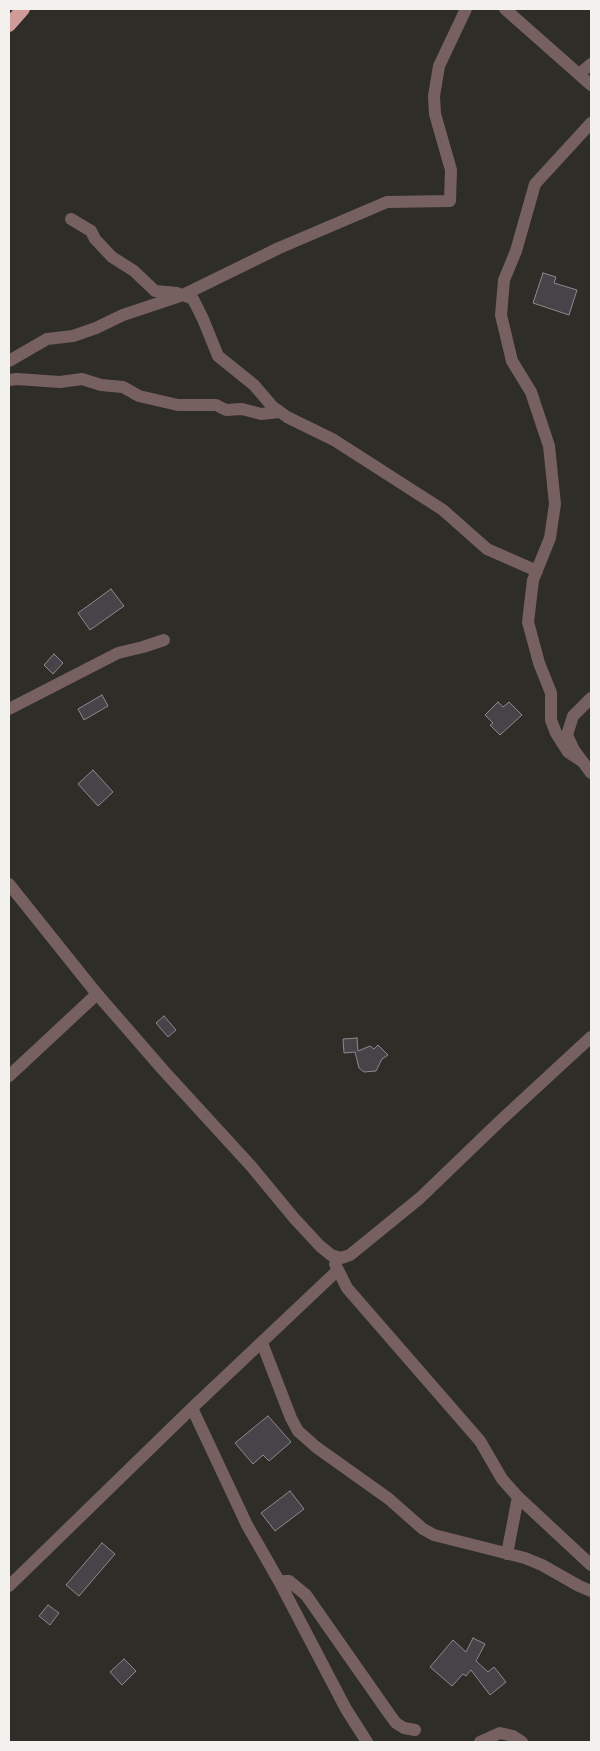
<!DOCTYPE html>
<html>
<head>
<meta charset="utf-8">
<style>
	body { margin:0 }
	#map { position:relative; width:600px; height:1751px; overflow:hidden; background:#2e2d27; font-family:"PT Serif",serif }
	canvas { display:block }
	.frame { position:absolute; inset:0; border:10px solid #f2f1ed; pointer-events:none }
</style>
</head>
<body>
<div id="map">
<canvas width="600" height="1751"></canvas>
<div class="frame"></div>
</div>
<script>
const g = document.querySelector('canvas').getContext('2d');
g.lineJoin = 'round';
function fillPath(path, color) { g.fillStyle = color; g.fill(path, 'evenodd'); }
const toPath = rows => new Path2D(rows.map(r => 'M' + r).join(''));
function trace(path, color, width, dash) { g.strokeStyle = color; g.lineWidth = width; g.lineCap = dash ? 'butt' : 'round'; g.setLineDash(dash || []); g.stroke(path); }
const building = toPath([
	[543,273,556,277,554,283,577,290,569,315,533,303,543,273],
	[111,589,124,606,90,630,78,613,111,589],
	[54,654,63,663,53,674,44,665,54,654],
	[102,695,108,706,84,720,78,709,102,695],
	[498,702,503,707,509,702,522,715,500,735,490,725,493,723,485,715,498,702],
	[93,770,113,792,98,806,78,784,93,770],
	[164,1016,176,1030,168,1037,156,1023,164,1016],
	[357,1038,358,1051,370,1046,374,1049,378,1045,388,1055,382,1059,376,1071,364,1072,359,1068,355,1052,344,1053,343,1039,357,1038],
	[268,1416,291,1442,269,1461,263,1455,253,1464,235,1443,268,1416],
	[290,1491,304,1509,275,1531,261,1513,290,1491],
	[102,1543,115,1554,79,1596,66,1585,102,1543],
	[48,1605,59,1613,50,1625,39,1616,48,1605],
	[473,1638,485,1644,476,1661,488,1672,494,1667,506,1682,490,1695,471,1670,466,1676,463,1674,452,1686,430,1667,453,1640,466,1652,473,1638],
	[124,1659,136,1671,122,1685,110,1672,124,1659]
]);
const minor = toPath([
	[505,9,591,85],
	[579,74,591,64],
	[71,219,91,231,95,239,112,257,134,271,155,291,177,293,193,299,203,319,218,356,254,385,272,406,287,417,334,440,443,510,487,549,537,571],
	[9,361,47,339,73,336,96,328,123,315,183,295,279,248,387,202,450,201,451,170,435,114,434,96,439,66,466,9],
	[9,380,17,379,60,382,82,379,101,385,123,387,139,396,178,405,216,405,226,410,242,409,261,414,280,412],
	[591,698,573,716,567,735,574,750,591,773],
	[9,709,118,653,143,647,164,640],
	[583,762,568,752,556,733,551,720,551,693,539,663,528,622,533,580,550,538,555,504,549,446,531,392,512,361,501,315,504,280,516,251,535,184,591,123],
	[9,884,97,994,164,1071,251,1166,294,1218,320,1246,331,1255,341,1258,350,1255,420,1198,500,1121,591,1037],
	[9,1076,97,994],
	[335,1264,347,1288,480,1441,502,1479,518,1497,591,1565],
	[262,1343,291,1418,298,1431,316,1447,389,1499,423,1529,434,1535,525,1558,542,1565,579,1586,591,1591],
	[192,1408,247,1525,279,1581,346,1709,367,1742],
	[507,1554,518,1497],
	[279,1581,289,1581,306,1595,390,1715,396,1723,404,1728,415,1730],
	[9,1586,192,1408,338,1270],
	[480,1742,500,1733,513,1736,522,1742]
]);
const trunk = toPath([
	[9,25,23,9]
]);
fillPath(building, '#464349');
trace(building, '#8d8990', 1);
trace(minor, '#776060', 12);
trace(trunk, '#cf9c9a', 14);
</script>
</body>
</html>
